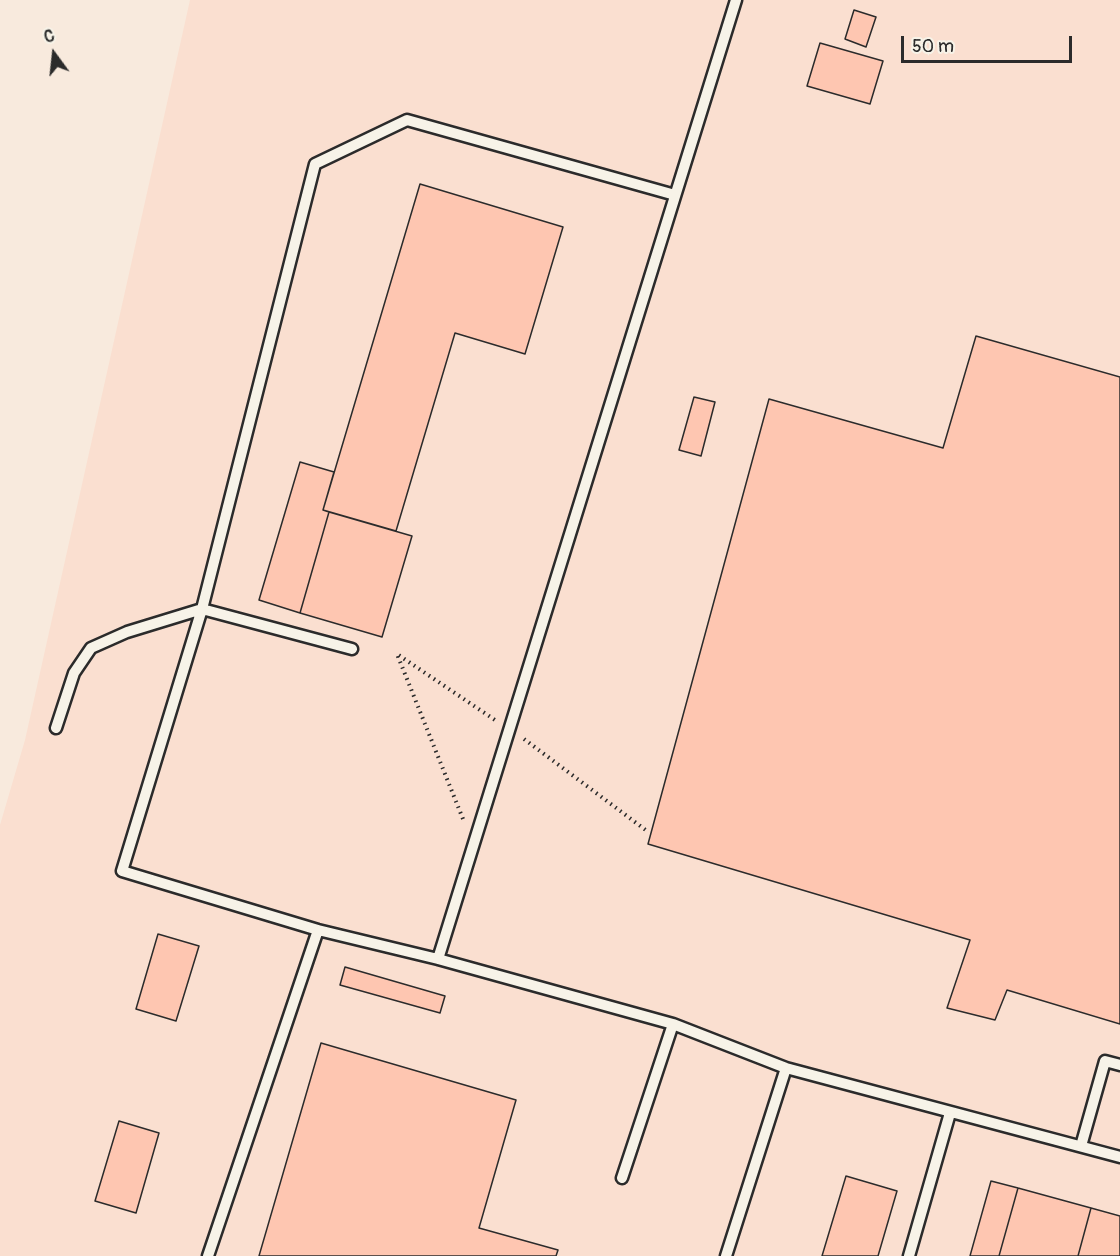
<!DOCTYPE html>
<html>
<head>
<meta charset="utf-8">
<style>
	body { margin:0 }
	#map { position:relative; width:1120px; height:1256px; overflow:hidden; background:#f8eadd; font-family:Pangolin,sans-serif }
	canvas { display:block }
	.north { position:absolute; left:24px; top:24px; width:60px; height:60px; -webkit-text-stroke:4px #f7f3e8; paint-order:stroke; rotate:345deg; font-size:16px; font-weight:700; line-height:24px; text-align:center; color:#2b2b2b }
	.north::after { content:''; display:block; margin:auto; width:21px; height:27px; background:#2b2b2b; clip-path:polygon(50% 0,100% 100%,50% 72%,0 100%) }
	.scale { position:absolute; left:901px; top:36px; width:171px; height:27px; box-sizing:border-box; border:3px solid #2b2b2b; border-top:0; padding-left:8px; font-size:18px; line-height:21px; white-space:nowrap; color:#2b2b2b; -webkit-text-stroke:4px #f7f3e8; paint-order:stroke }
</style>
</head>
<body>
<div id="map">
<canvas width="1120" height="1256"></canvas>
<div class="north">С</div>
<div class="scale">50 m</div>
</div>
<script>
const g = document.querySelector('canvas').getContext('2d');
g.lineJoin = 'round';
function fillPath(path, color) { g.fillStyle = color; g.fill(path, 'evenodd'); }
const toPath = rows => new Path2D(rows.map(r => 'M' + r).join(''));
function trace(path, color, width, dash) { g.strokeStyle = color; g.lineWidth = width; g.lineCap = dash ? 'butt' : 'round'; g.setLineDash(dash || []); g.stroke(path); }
const built = toPath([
	[190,0,1120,0,1120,1256,0,1256,0,825,25,740]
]);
const building = toPath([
	[854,10,876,17,866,47,845,39,854,10],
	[820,43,883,61,870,104,807,86,820,43],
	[420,184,563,227,525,354,455,333,396,531,323,510,420,184],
	[976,336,1120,377,1120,1024,1007,990,995,1020,947,1008,970,940,648,844,769,399,943,448,976,336],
	[694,397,715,402,701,456,679,450,694,397],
	[300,462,334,472,323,510,329,512,300,613,259,600,300,462],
	[329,512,412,536,382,637,300,613,329,512],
	[158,934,199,946,176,1021,136,1009,158,934],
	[345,967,445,996,440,1013,340,985,345,967],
	[321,1043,516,1100,479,1228,558,1250,556,1256,259,1256,321,1043],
	[119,1121,159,1133,136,1213,95,1201,119,1121],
	[846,1176,897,1191,878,1256,822,1256,846,1176],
	[991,1181,1018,1188,999,1256,970,1256,991,1181],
	[1018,1188,1091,1208,1078,1256,999,1256,1018,1188],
	[1091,1208,1120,1216,1120,1256,1078,1256,1091,1208]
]);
const path = toPath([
	[524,739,647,831],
	[463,819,397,654,495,720]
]);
const service = toPath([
	[675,195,407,120,315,164,202,609,122,871,318,930,438,959,673,1024,786,1068,1120,1157],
	[56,728,74,673,91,648,127,632,202,609,352,649],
	[438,959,736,0],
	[1081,1146,1105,1061,1120,1065],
	[622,1178,673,1024],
	[208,1256,318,930],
	[726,1256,786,1068],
	[909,1256,950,1113]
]);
fillPath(built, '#fadfd0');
fillPath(building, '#fec6b1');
trace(building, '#2b2b2b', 1.5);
trace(service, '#2b2b2b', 15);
trace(path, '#2b2b2b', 4, [1.5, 4.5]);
trace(service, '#f7f3e8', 10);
</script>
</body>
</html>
